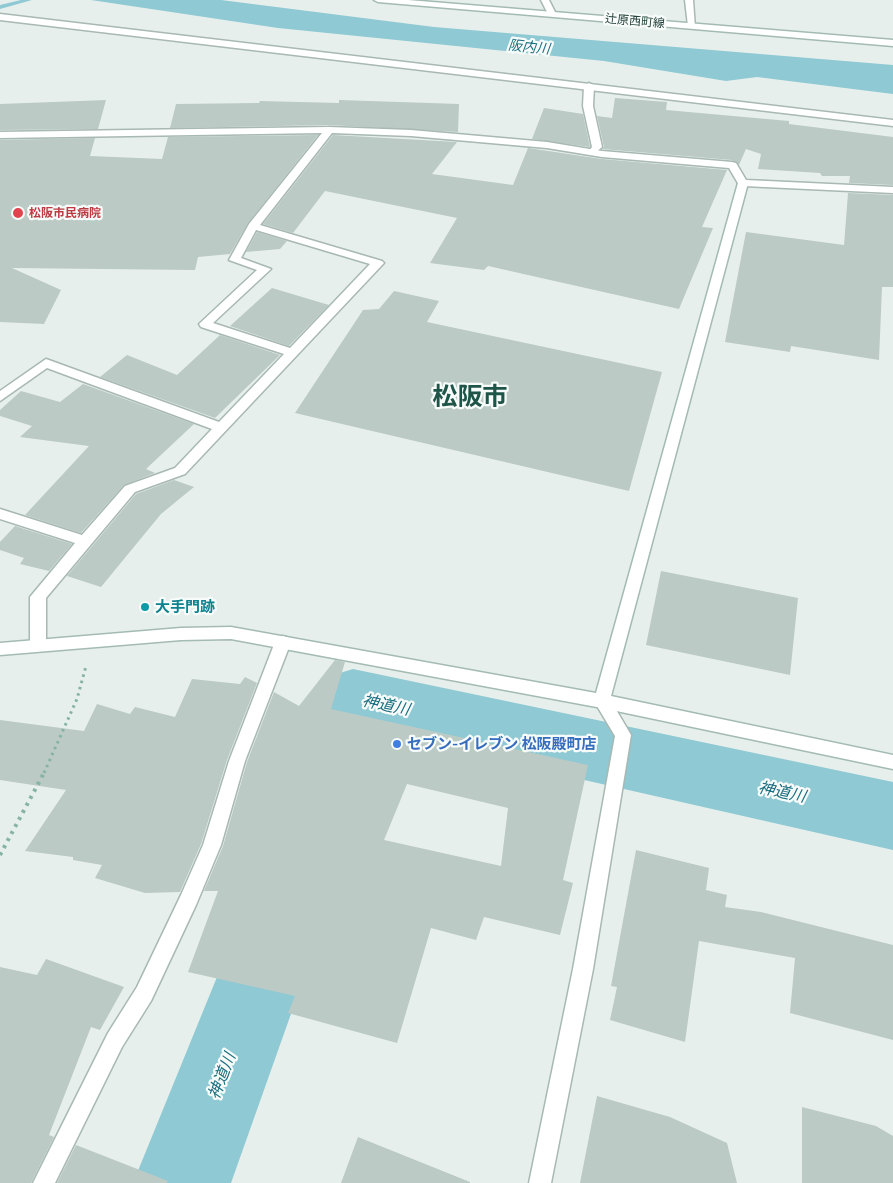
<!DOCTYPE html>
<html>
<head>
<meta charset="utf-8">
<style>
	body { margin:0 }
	canvas { display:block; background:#e6efeb }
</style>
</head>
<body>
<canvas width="893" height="1183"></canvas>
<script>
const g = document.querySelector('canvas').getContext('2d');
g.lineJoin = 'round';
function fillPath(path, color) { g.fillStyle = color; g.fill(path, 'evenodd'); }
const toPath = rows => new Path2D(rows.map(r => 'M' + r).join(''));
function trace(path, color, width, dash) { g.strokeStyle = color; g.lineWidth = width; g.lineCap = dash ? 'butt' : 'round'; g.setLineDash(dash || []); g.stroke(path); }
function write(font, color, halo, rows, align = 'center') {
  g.font = font + ' "Exo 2","Noto Sans JP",sans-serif'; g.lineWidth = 4.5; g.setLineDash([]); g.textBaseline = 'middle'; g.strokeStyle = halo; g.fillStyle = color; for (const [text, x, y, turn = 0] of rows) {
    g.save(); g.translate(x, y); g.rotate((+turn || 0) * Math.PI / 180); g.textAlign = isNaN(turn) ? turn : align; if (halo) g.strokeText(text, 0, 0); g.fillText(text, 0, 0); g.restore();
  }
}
const water = toPath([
	[91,0,221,0,434,27,893,65,893,94,757,77,726,81,604,61,278,28]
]);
const stream = toPath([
	[21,0,32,0,0,9,0,5,21,0]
]);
const river = toPath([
	[353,669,893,782,893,850,377,733,352,801,341,825,313,835,285,825,274,801,316,698,327,677,353,669],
	[289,863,319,874,331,901,231,1183,133,1183,259,874,289,863]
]);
const building = toPath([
	[615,98,667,102,666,110,789,121,789,124,893,137,893,185,849,183,850,176,822,176,820,173,758,169,761,154,746,149,739,165,732,160,602,149,604,147,597,116,612,118],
	[106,100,98,129,0,130,0,104],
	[339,100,459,104,458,132,329,125,170,128,176,104,259,103,260,101,339,103],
	[544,108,583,114,590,147,532,139],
	[318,135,248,223,230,254,198,257,195,270,12,268,61,290,44,324,0,322,0,140,95,138,90,156,162,159,168,137],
	[333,135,457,142,432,174,513,185,528,148,602,159,727,170,702,227,713,228,679,309,488,266,484,270,430,263,457,218,325,191,293,233,263,224],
	[848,193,893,195,893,287,882,287,879,360,791,346,790,352,725,342,746,232,844,245],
	[257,232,287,241,280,249,246,252],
	[272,288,329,305,289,346,230,326],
	[394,291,439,301,427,322,662,372,629,491,295,413,363,310,379,309],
	[220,335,280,355,215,418,100,377,127,355,177,375],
	[83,384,194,424,146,469,155,473,124,485,81,533,25,515,89,446,20,437,32,426,0,416,0,410,21,391,60,402],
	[174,480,194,487,161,514,101,587,67,576,136,494],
	[15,526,72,544,49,571,20,564,24,558,0,550,0,542],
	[661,571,798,598,790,675,646,645],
	[335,660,345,662,331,709,588,765,563,880,573,883,560,935,484,917,476,940,431,928,397,1043,288,1013,295,996,188,972,218,891,204,891,223,846,247,762,274,692,299,706],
	[407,784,508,808,501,866,384,840],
	[245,677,257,683,227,760,201,844,180,892,145,893,95,878,102,865,73,860,73,857,25,851,66,790,0,780,0,720,84,731,97,704,130,714,135,707,175,717,192,679,240,684],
	[636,850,709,868,706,890,727,895,725,907,761,912,893,945,893,1040,790,1013,795,958,699,941,685,1042,610,1020,617,987,611,986],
	[46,959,124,987,100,1030,91,1027,49,1135,54,1137,31,1183,0,1183,0,967,37,975],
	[597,1096,670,1117,727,1143,737,1183,580,1183],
	[802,1107,876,1126,893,1136,893,1183,802,1183],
	[358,1137,470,1182,470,1183,341,1183],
	[76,1145,168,1181,167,1183,57,1183]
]);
const pathFar1 = toPath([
	[44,773,77,699,86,666]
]);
const path = toPath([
	[0,855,45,771]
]);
const lane = toPath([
	[685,0,693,0,695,28,688,26,685,0],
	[589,83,594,86,593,106,602,147,593,155,588,152,592,147,583,106,584,86,589,83]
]);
const street = toPath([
	[541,0,549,0,556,14,555,16,549,16,541,0],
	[0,14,893,120,893,126,0,20,0,14],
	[329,127,411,130,547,142,602,151,732,162,736,163,746,180,893,187,893,193,743,186,739,185,729,168,602,157,547,148,411,136,332,133,260,225,382,261,384,263,185,474,135,492,46,598,46,645,44,649,38,651,32,649,30,645,30,597,75,543,0,519,0,509,82,535,125,486,175,468,212,429,47,368,0,401,0,391,46,359,219,422,284,354,201,327,199,324,257,270,229,260,249,224,322,133,0,138,0,132,329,127],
	[256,230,370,264,290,348,213,323,271,269,241,258,256,230],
	[283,636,289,638,291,642,245,761,221,845,196,905,151,1001,122,1047,55,1183,33,1183,108,1033,137,987,181,895,203,845,229,761,275,642,277,638,283,636],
	[602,694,608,696,631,735,593,969,551,1183,529,1183,573,969,615,736,594,701,596,696,602,694]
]);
const secondary = toPath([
	[374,0,408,0,893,40,893,46,378,2,374,0],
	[743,180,748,183,611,696,893,755,893,769,602,708,231,639,181,640,0,655,0,643,181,628,231,627,596,693,738,183,743,180]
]);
const markers = [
	[18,213,6,"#e0444e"],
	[145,607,5,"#0f9aa8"],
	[397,744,5,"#3f7fe0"]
];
const farStreetnames = [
	["辻原西町線",635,21,5]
];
const farHealthnames = [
	["松阪市民病院",29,213]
];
const farWaternames = [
	["阪内川",529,47,6]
];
const cultureNames = [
	["大手門跡",155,607]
];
const shopNames = [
	["セブン-イレブン 松阪殿町店",407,744]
];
const waterNames = [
	["神道川",386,705,12],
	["神道川",782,792,12],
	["神道川",222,1076,-69]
];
const townNames = [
	["松阪市",470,397]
];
fillPath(water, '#8ec9d4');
fillPath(stream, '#8ec9d4');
fillPath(river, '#8ec9d4');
fillPath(building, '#bbcac4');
trace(lane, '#a8b8b2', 3);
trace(street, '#a8b8b2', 3);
trace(secondary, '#a4bbb3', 3);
trace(pathFar1, '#86b3a5', 3, [2.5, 4]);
trace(path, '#86b3a5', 4, [3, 5]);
fillPath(lane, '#fff');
fillPath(street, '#fff');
fillPath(secondary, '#fff');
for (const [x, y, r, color] of markers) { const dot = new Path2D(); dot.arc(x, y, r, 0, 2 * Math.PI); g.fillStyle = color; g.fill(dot); trace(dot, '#f7fbf9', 2); }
write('12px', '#24423a', '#f7fbf9', farStreetnames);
write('bold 12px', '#be3a42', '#f7fbf9', farHealthnames, 'left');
write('italic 14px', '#1c6f80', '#f7fbf9', farWaternames);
write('bold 15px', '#0d838f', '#f7fbf9', cultureNames, 'left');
write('bold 15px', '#366cbe', '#f7fbf9', shopNames, 'left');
write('italic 16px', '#1c6f80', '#f7fbf9', waterNames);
write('bold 25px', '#1f5548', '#f7fbf9', townNames);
</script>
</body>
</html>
